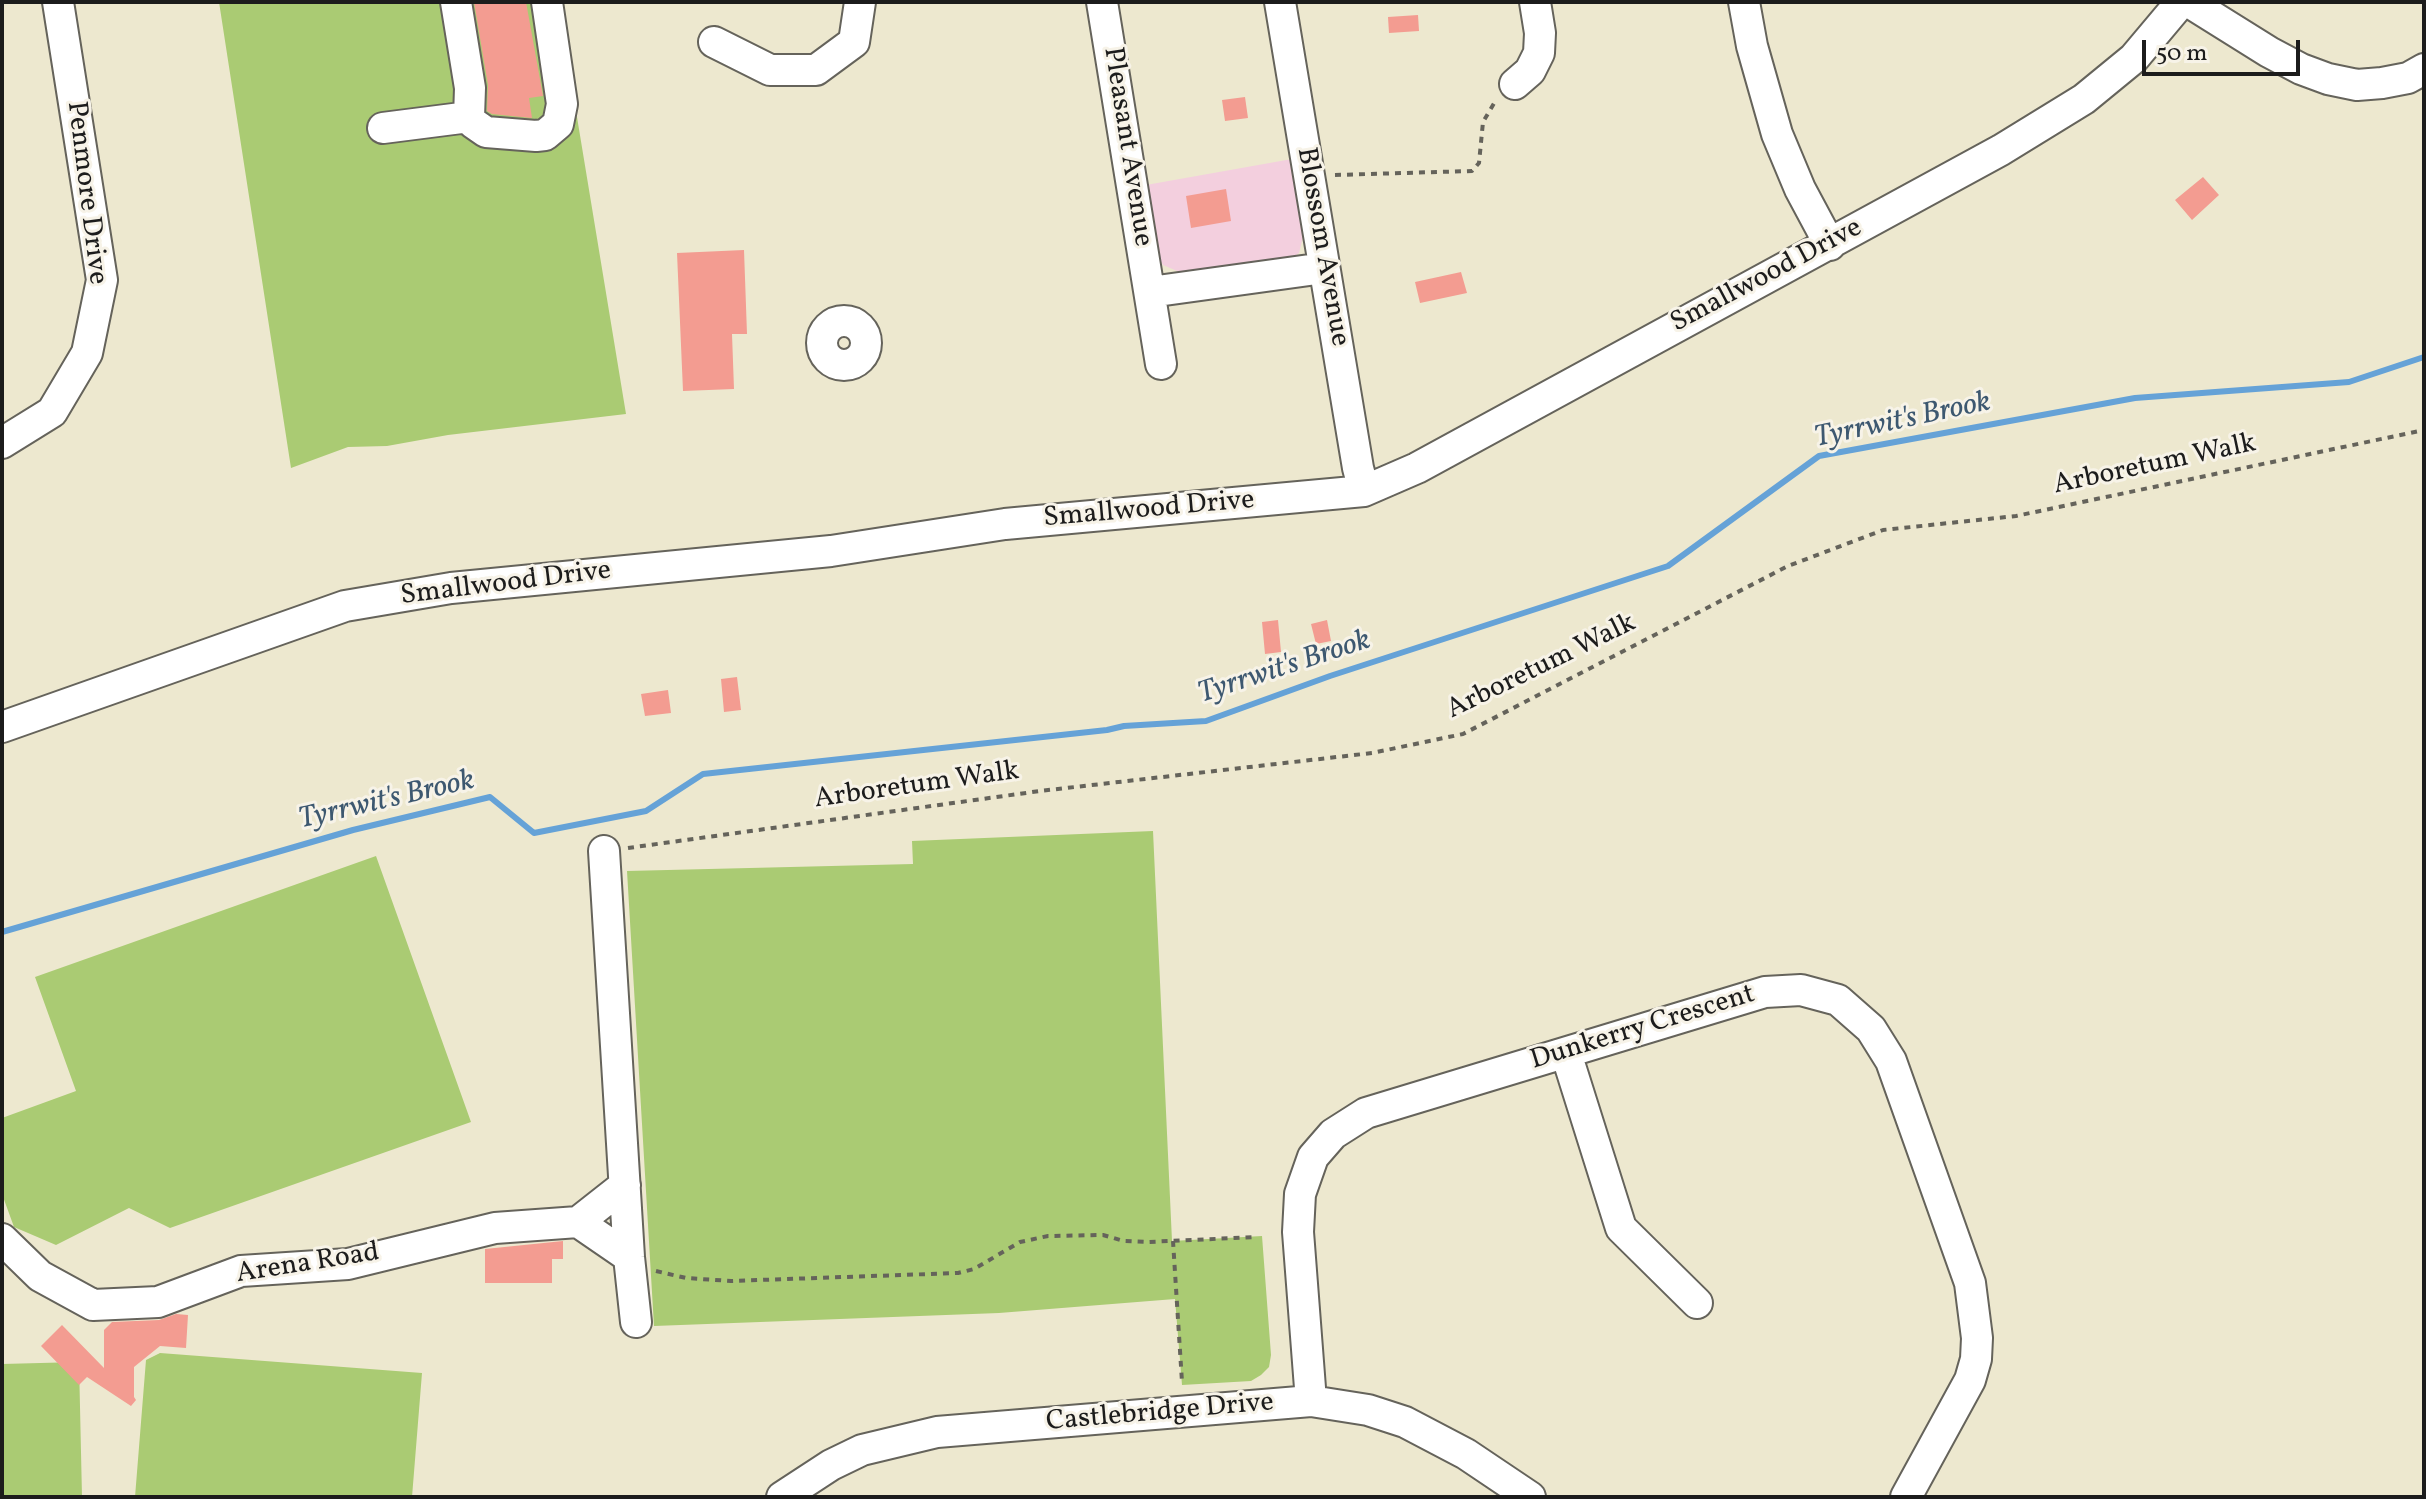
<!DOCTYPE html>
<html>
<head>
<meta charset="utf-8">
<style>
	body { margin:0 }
	#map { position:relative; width:2426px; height:1499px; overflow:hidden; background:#ede8cf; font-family:Vollkorn,serif }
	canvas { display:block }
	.frame { position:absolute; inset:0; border:4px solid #1c1c1c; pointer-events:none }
	.scale { position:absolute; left:2142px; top:40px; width:158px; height:36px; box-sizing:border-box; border:4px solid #1c1c1c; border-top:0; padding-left:10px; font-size:24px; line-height:28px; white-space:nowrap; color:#1c1c1c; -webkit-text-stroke:6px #f7f3e8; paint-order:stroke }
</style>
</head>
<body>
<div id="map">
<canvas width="2426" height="1499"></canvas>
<div class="frame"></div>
<div class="scale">50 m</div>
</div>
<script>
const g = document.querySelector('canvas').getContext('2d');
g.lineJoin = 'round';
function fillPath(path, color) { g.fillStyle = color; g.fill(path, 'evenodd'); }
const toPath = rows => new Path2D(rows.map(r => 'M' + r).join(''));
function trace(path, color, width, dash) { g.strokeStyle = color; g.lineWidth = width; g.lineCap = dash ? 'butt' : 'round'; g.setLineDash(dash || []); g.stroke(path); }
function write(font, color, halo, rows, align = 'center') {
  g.font = font + ' Vollkorn,serif'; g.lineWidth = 6; g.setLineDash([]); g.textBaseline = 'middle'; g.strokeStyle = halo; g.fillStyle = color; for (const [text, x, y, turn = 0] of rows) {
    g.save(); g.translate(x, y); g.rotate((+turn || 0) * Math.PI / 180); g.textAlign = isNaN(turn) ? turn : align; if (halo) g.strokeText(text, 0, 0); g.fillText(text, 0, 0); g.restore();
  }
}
const built = toPath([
	[1292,159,1304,233,1299,253,1293,257,1182,273,1163,265,1159,259,1146,185]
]);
const green = toPath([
	[219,2,558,2,626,414,448,435,387,446,348,447,291,468],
	[1153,831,1172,1241,1262,1236,1271,1355,1269,1367,1261,1375,1251,1381,1182,1385,1175,1299,999,1313,654,1326,627,871,913,864,912,841],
	[376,856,471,1122,170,1228,129,1208,56,1245,14,1227,2,1194,2,1118,76,1091,35,977],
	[160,1353,422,1373,412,1497,135,1497,146,1360],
	[79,1362,82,1497,2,1497,2,1364]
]);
const stream = toPath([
	[2,932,353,830,490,797,534,833,646,811,703,774,1107,730,1124,726,1206,721,1330,676,1668,566,1819,456,2135,398,2349,382,2424,357]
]);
const building = toPath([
	[474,2,526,2,543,96,529,98,532,118,492,114,487,111,488,85],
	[1418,15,1419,31,1389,33,1388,17],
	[1245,97,1248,118,1225,121,1222,100],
	[2203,177,2219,195,2192,220,2175,200],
	[1226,189,1231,221,1191,228,1186,196],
	[744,250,747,334,732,334,734,389,683,391,677,253],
	[1461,272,1467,293,1420,303,1415,282],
	[1278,620,1281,652,1265,654,1262,622],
	[1327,620,1331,641,1316,644,1311,624],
	[737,677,741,710,724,712,721,679],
	[668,690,671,713,645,716,641,694],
	[563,1241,563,1259,552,1259,552,1283,485,1283,485,1249],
	[176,1314,188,1315,186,1348,160,1346,134,1367,134,1397,136,1400,131,1406,87,1377,79,1385,41,1346,62,1325,104,1368,104,1330,112,1322,159,1320]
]);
const path = toPath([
	[1335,175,1472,171,1479,163,1483,122,1496,100],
	[628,848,1040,791,1372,753,1463,734,1788,566,1883,530,2016,516,2424,430],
	[1173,1241,1182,1382],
	[656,1271,686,1278,731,1281,958,1273,974,1269,1020,1242,1048,1236,1103,1235,1124,1241,1148,1242,1256,1237]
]);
const minor = toPath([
	[456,2,470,88,469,117,473,123,486,132,536,136,545,135,558,124,562,104,547,2],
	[1102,2,1161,364],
	[1280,2,1358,468,1364,491],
	[1744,2,1752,46,1777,134,1800,189,1830,245],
	[2189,2,2269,52,2301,69,2328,79,2357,85,2382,83,2408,78,2424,69],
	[714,42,770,70,816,70,854,42,860,2],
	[1515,84,1530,71,1539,53,1540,33,1535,2],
	[383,128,469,117],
	[1150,292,1324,268],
	'822 343a22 22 0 1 1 44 0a22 22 0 1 1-44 0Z',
	[2,443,52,412,87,353,102,280,58,2],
	[2,727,345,606,451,588,831,551,1005,524,1364,491,1417,468,2001,150,2084,99,2134,58,2181,2],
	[604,851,629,1257,636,1322],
	[1566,1053,1621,1228,1697,1303],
	[578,1222,625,1185],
	[2,1239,40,1276,93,1305,158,1302,241,1271,348,1264,495,1228,578,1222,629,1257],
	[1311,1401,1298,1232,1300,1194,1313,1157,1333,1134,1366,1113,1765,992,1801,990,1838,1000,1871,1029,1891,1061,1970,1283,1977,1338,1976,1359,1970,1380,1906,1497],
	[782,1497,831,1465,862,1450,937,1432,1311,1401,1368,1410,1405,1422,1466,1454,1530,1497]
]);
const streetNames = [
	["Pleasant Avenue",1126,147,81],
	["Penmore Drive",85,193,83],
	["Blossom Avenue",1321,247,80],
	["Smallwood Drive",1767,277,-28],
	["Arboretum Walk",2155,466,-12],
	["Smallwood Drive",1149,511,-5],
	["Smallwood Drive",506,585,-7],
	["Arboretum Walk",1542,668,-26],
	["Arboretum Walk",917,787,-8],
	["Dunkerry Crescent",1643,1029,-17],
	["Arena Road",308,1265,-9],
	["Castlebridge Drive",1160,1414,-5]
];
const waterNames = [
	["Tyrrwit's Brook",1903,422,-12],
	["Tyrrwit's Brook",1285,669,-18],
	["Tyrrwit's Brook",387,802,-13]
];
fillPath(built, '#f3cfde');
fillPath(green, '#aacb73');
trace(stream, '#65a2d7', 6);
fillPath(building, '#f39c91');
trace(minor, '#65635b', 34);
trace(path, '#65635b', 4, [6, 6]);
trace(minor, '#fff', 30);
write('28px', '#1c1c1c', '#f7f3e8', streetNames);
write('italic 30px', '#3d5870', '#f7f3e8', waterNames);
</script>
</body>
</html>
